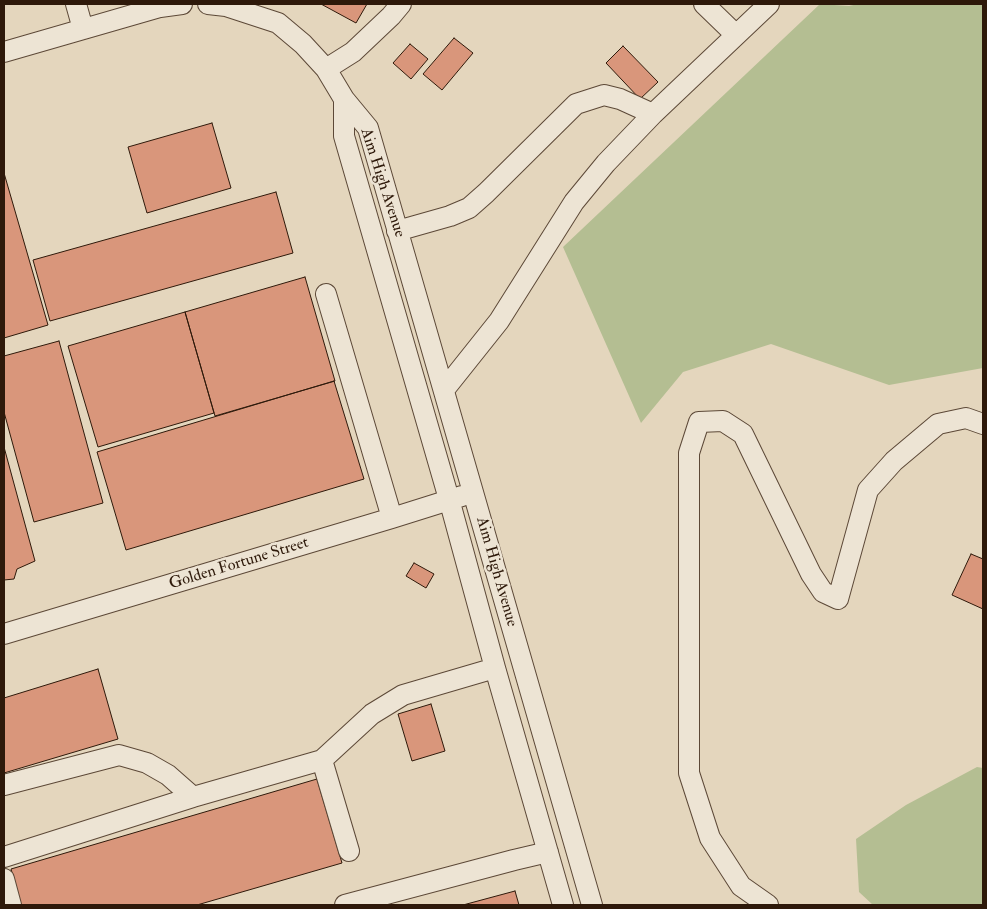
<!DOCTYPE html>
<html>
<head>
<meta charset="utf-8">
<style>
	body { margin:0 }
	#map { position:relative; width:987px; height:909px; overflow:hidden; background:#e4d6bd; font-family:"IM FELL Double Pica",serif }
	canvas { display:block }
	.frame { position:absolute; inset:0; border:5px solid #2e190a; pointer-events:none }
</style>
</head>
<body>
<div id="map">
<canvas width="987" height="909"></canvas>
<div class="frame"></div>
</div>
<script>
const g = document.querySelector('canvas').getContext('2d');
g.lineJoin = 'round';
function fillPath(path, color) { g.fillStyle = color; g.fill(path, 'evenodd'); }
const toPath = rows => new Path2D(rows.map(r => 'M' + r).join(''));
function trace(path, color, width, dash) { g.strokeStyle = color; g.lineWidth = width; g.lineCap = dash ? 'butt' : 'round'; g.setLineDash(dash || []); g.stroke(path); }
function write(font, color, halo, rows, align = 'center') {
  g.font = font + ' "IM FELL Double Pica",serif'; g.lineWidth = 5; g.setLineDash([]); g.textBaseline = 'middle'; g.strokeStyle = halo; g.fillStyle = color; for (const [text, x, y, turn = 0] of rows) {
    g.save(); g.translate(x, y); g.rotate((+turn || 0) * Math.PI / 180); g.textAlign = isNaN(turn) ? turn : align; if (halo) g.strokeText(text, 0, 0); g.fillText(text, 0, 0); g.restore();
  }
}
const green = toPath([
	[820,4,849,6,858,4,983,4,983,368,889,385,771,344,683,372,641,423,563,247],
	[977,767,983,768,983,905,873,905,859,892,856,839,906,805]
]);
const building = toPath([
	[321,4,367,4,356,23,321,4],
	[454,38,473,53,442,90,423,74,454,38],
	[410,44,428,59,411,79,393,63,410,44],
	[623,46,658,82,640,99,606,63,623,46],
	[212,123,231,188,147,213,128,147,212,123],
	[4,173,48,325,4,338,4,173],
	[276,192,293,253,50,321,33,260,276,192],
	[305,277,335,381,215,416,185,312,305,277],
	[185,312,214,413,98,447,68,346,185,312],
	[59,341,103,503,34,522,4,412,4,356,59,341],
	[334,381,364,479,126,550,97,452,334,381],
	[4,447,35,561,17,569,14,579,4,580,4,447],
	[971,554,983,559,983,609,952,595,971,554],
	[414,563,434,574,426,588,406,576,414,563],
	[98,669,118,739,4,773,4,698,98,669],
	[431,704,445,751,412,761,398,714,431,704],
	[317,779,342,863,197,905,21,905,11,869,317,779],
	[515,891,519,905,463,905,515,891]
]);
const minor = toPath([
	[76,4,83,29],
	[208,4,226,6,278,23,303,44,326,69,344,99,368,128,592,905],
	[704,4,736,35],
	[4,52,160,7,182,4],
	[326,69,353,52,391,16,401,4],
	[344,99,344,136,449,499,495,668,563,905],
	[397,231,450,216,469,208,486,193,576,104,604,95,620,99,653,114],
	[326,294,392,518],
	[444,390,499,321,574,202,606,163,653,114,769,4],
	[4,634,392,518,462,496],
	[322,760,349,851],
	[4,785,119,755,147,763,168,775,193,797],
	[4,857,193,797,322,760,372,714,403,695,495,668],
	[4,879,11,905],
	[345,905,514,860,548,852],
	[768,905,741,886,710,838,689,773,689,453,699,422,723,421,743,434,811,574,823,592,838,599,868,490,894,461,938,424,966,418,983,424]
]);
const streetNames = [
	["Aim High Avenue",382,183,72],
	["Golden Fortune Street",239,564,-17],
	["Aim High Avenue",496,572,74]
];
fillPath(green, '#b4be92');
fillPath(building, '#d9967b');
trace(building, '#2e190a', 1);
trace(minor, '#5c4837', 22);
trace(minor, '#ede4d4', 20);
write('16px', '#2e190a', '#ede4d4', streetNames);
</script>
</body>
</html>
